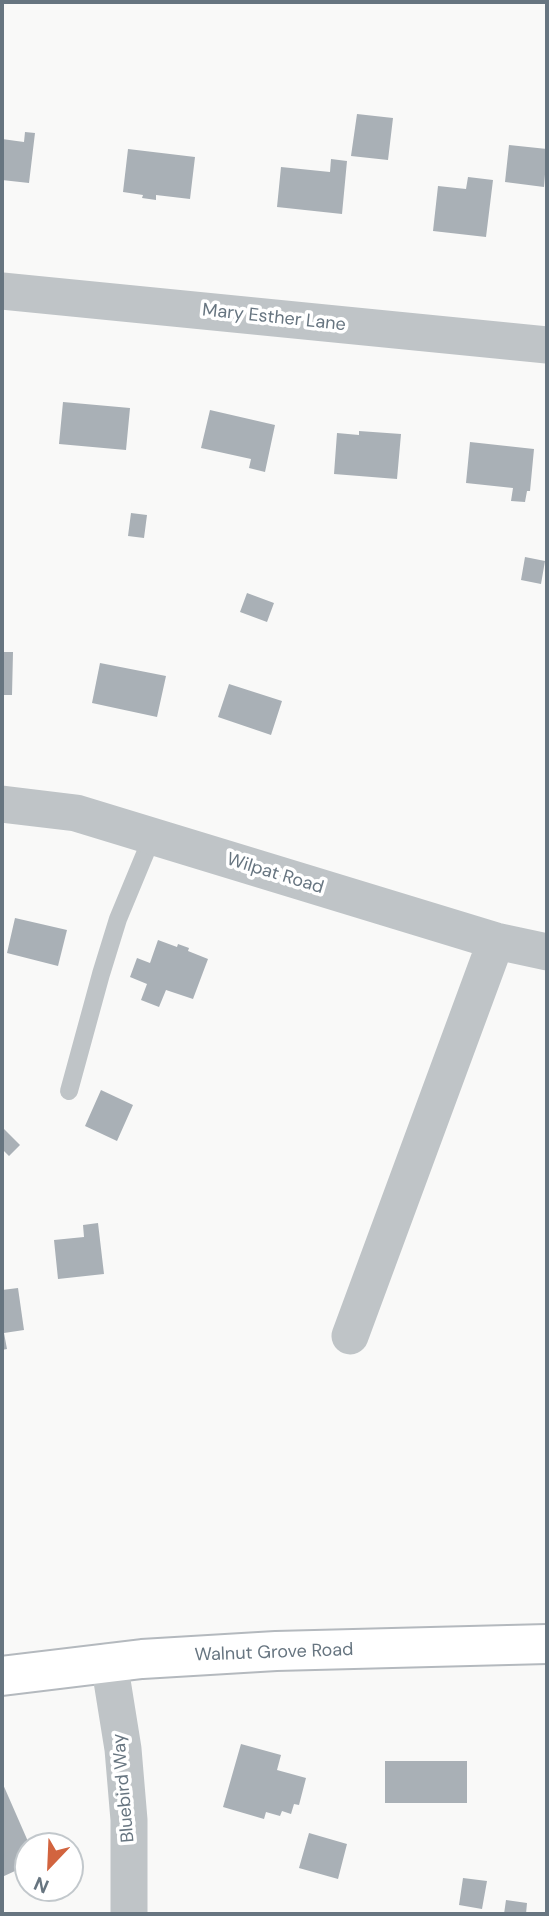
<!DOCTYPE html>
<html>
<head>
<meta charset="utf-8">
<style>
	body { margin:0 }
	#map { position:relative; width:549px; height:1916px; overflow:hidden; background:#f9f9f8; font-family:"DM Sans",sans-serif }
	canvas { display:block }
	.frame { position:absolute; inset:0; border:4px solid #677580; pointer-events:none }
	.north { position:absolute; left:14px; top:1832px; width:70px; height:70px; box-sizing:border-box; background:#fff; border:2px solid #c2c8cc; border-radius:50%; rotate:203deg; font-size:19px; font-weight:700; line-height:28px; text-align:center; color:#677580 }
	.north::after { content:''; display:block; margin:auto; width:24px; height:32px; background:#d2643f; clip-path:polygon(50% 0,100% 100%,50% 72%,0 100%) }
</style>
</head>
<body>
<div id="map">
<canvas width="549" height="1916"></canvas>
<div class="frame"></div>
<div class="north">N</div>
</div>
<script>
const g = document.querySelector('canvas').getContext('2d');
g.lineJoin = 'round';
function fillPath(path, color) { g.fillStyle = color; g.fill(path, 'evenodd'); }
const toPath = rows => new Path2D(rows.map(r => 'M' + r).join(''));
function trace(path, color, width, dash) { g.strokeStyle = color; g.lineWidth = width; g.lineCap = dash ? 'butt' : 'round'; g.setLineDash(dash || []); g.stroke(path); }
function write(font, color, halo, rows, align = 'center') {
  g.font = font + ' "DM Sans",sans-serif'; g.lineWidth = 7; g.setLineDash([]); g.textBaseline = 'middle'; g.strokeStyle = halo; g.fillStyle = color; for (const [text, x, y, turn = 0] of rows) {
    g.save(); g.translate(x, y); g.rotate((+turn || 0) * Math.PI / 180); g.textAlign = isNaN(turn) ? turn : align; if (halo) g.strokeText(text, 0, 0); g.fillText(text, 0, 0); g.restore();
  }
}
const building = toPath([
	[357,114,393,118,388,160,351,156],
	[25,132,35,133,29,183,2,180,2,139,24,142],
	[509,145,547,149,544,187,505,182],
	[128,149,195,157,190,199,156,195,156,200,142,198,143,195,123,192],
	[331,159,347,161,342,214,277,207,281,167,330,172],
	[468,177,493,180,486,237,433,231,438,186,466,189],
	[63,402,130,408,126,450,59,444],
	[210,410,275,425,265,472,249,468,251,459,201,448],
	[359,431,401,434,397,479,334,474,337,433,359,435],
	[470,442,534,449,530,491,527,491,525,502,511,501,513,488,466,483],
	[131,513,147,515,144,538,128,536],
	[525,557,545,561,541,584,521,580],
	[247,593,274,603,267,622,240,612],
	[2,652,13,652,12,695,2,695],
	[100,663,166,676,157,717,92,703],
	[229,684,282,701,271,735,218,717],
	[15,918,67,930,58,966,7,953],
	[158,940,177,947,178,944,189,948,188,951,208,959,193,999,166,990,159,1007,141,1000,147,984,130,977,137,958,150,963],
	[101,1090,133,1105,117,1141,85,1126],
	[2,1127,20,1145,9,1156,2,1149],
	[98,1223,104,1274,58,1279,54,1240,84,1237,83,1225],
	[18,1288,24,1330,4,1333,7,1349,2,1350,2,1290],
	[241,1744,281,1755,277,1770,306,1778,299,1805,294,1804,291,1814,282,1811,280,1816,266,1812,264,1819,223,1807],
	[385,1761,467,1761,467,1803,385,1803],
	[2,1782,30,1846,28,1846,28,1865,2,1877],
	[309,1833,347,1844,338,1879,299,1868],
	[463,1878,487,1881,482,1909,459,1905],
	[506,1900,527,1903,526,1914,504,1914]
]);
const service = toPath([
	[69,1091,101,974,118,919,152,837]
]);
const minor = toPath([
	[2,291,547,345],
	[2,804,76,813,496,941,547,952],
	[350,1336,496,941],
	[109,1662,123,1749,129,1820,129,1914]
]);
const secondary = toPath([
	[2,1676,142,1659,276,1651,547,1644]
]);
const streetNames = [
	["Mary Esther Lane",274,318,6],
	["Wilpat Road",275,874,17],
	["Walnut Grove Road",274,1653,-2],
	["Bluebird Way",124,1788,-95]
];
fillPath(building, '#a9b0b6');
trace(secondary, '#b4b9be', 42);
trace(service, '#bfc4c7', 18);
trace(minor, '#bfc4c7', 37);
trace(secondary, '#fff', 38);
write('18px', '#677580', '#fff', streetNames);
</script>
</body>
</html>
